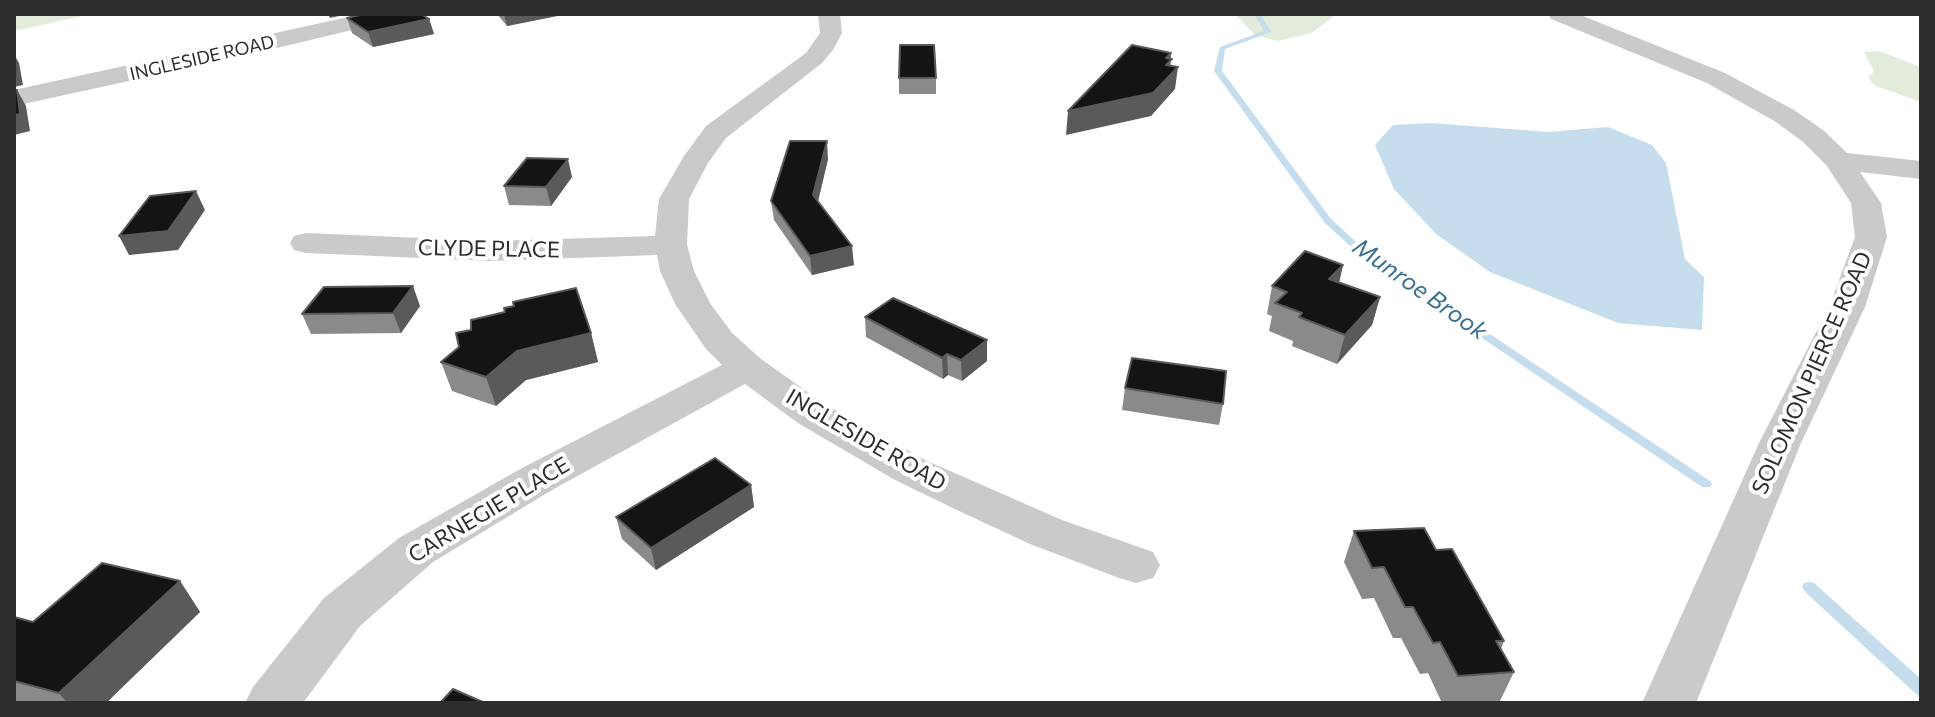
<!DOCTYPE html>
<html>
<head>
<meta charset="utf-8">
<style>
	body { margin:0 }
	#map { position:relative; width:1935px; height:717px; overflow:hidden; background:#fff; font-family:Commissioner,sans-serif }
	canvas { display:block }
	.frame { position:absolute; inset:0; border:16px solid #2d2d2d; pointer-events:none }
</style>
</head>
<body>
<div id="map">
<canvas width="1935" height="717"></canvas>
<div class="frame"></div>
</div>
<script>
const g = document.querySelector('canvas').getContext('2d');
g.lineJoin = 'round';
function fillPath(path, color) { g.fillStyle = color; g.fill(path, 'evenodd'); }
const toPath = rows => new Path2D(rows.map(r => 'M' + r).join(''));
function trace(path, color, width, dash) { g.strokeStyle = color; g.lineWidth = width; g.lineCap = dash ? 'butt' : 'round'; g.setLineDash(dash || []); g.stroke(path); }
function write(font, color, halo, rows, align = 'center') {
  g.font = font + ' Commissioner,sans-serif'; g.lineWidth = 8; g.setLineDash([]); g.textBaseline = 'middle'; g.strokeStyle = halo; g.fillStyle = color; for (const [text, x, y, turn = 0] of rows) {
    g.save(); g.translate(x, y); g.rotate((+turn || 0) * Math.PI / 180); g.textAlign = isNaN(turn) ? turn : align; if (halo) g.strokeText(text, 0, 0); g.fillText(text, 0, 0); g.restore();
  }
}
const green = toPath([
	[14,14,92,14,14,31],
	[1235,14,1336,14,1312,33,1278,41,1255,35],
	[1879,51,1921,67,1921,102,1876,86,1868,78,1874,71,1864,52]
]);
const water = toPath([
	[1432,123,1548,132,1608,127,1652,145,1666,163,1685,259,1704,277,1702,330,1618,323,1490,272,1436,234,1394,189,1375,145,1393,125]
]);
const stream = toPath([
	[1254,14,1260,14,1271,32,1225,49,1222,71,1331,219,1367,252,1710,481,1712,484,1710,487,1702,487,1361,256,1325,223,1214,71,1220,47,1264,31,1254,14],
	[1809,582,1814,583,1921,679,1921,696,1916,694,1804,591,1802,587,1804,583,1809,582]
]);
const minor = toPath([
	[362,14,401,14,398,19,235,58,14,106,14,90,362,14],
	[818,14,840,14,842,33,833,50,822,63,726,138,708,163,689,199,687,245,694,271,710,303,732,333,761,359,826,405,925,460,1062,520,1153,552,1160,565,1153,578,1136,583,1119,578,1030,544,959,511,895,480,798,423,745,384,552,490,433,562,360,626,303,703,245,703,253,687,324,598,399,538,522,468,722,365,706,349,675,304,660,271,657,255,491,261,306,253,294,250,290,243,294,236,306,233,491,241,655,236,659,199,684,156,706,126,806,53,820,33,818,14],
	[1548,14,1578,14,1725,73,1794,110,1823,130,1847,153,1921,161,1921,179,1860,172,1881,203,1887,237,1865,307,1801,443,1696,703,1642,703,1759,443,1829,307,1855,237,1851,203,1827,166,1803,142,1776,122,1707,83,1551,19,1548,14]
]);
const wall = toPath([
	[497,14,567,14,507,26],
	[347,18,429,19,434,34,373,47,352,33],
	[899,78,936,78,936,94,899,94],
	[828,159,818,201,854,265,812,275,774,220,771,201],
	[572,177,551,206,509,205,504,186],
	[1343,265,1339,282,1380,297,1372,325,1337,364,1292,346,1293,341,1269,331,1272,316,1267,314,1272,286],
	[420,306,401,333,311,334,302,314],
	[865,317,987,340,987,361,962,381,948,375,943,379,866,337],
	[471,330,591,333,598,362,526,380,496,406,452,391,441,362,459,347],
	[1125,388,1223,404,1219,425,1122,410],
	[751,485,754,507,656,570,622,539,616,517],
	[1354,531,1436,550,1504,641,1501,649,1514,672,1499,703,1442,703,1428,673,1420,674,1401,638,1393,638,1374,598,1362,599,1344,562],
	[180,581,200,612,106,703,14,703,14,617,33,622]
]);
const shadedWall = toPath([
	[328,14,348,14,330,18],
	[504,14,567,14,507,26],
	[429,19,434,34,373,47,368,32],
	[1171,53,1170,75,1178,67,1175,89,1151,116,1066,135,1068,111,1166,58],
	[14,54,19,63,23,85,14,87],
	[17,90,26,106,30,131,14,135,14,115],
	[827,141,828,159,815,214,813,195],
	[568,159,572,177,551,206,546,187],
	[196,191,205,210,178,250,129,255,119,236],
	[852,246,854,265,812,275,810,256],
	[1343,265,1337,292,1329,279],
	[413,286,420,306,401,333,393,313],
	[1380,297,1372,325,1337,364,1345,335],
	[591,333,598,362,526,380,496,406,486,377,517,351],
	[987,340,987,361,962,381,961,360],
	[947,354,948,375,943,379,942,358],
	[751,485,754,507,656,570,651,548],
	[180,581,200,612,106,703,67,703,59,693]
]);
const building = toPath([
	[364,14,421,14,429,19,368,32,347,18,364,14],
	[900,45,934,45,936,78,899,78,900,45],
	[1132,45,1171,53,1166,58,1172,59,1166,65,1178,67,1153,93,1068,111,1132,45],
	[14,90,17,90,20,114,14,115,14,90],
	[790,141,827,141,813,195,852,246,810,256,771,201,790,141],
	[527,158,568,159,546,187,504,186,527,158],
	[196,191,168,231,119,236,150,196,196,191],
	[1305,251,1343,265,1329,279,1380,297,1345,335,1299,317,1302,313,1275,303,1287,292,1272,286,1305,251],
	[413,286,393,313,302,314,324,287,413,286],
	[576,288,591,333,517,351,486,377,441,362,459,347,456,333,471,330,471,320,505,312,504,308,514,306,513,302,576,288],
	[893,298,987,340,961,360,947,354,942,358,865,317,893,298],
	[1132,358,1226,371,1223,404,1125,388,1132,358],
	[715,458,751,485,651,548,616,517,715,458],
	[1424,528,1436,550,1452,549,1504,641,1496,641,1514,672,1458,676,1440,642,1433,643,1413,607,1405,607,1384,567,1372,568,1354,531,1424,528],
	[102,563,180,581,59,693,14,681,14,617,33,622,102,563],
	[453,689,485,703,440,703,453,689]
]);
const farStreetnames = [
	["INGLESIDE ROAD",202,58,-13]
];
const streetNames = [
	["CLYDE PLACE",489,249,1],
	["SOLOMON PIERCE ROAD",1812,373,-66],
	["INGLESIDE ROAD",866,440,30],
	["CARNEGIE PLACE",489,510,-31]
];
const waterNames = [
	["Munroe Brook",1420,289,35]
];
fillPath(green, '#e3ebda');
fillPath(water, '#c5ddec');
fillPath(stream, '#c5ddec');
fillPath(minor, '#cacaca');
fillPath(wall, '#8a8a8a');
fillPath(shadedWall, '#5a5a5a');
fillPath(building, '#141414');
trace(building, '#5a5a5a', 2);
write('18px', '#2d2d2d', '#fff', farStreetnames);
write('22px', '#2d2d2d', '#fff', streetNames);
write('italic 24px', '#396f91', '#fff', waterNames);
</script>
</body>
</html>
